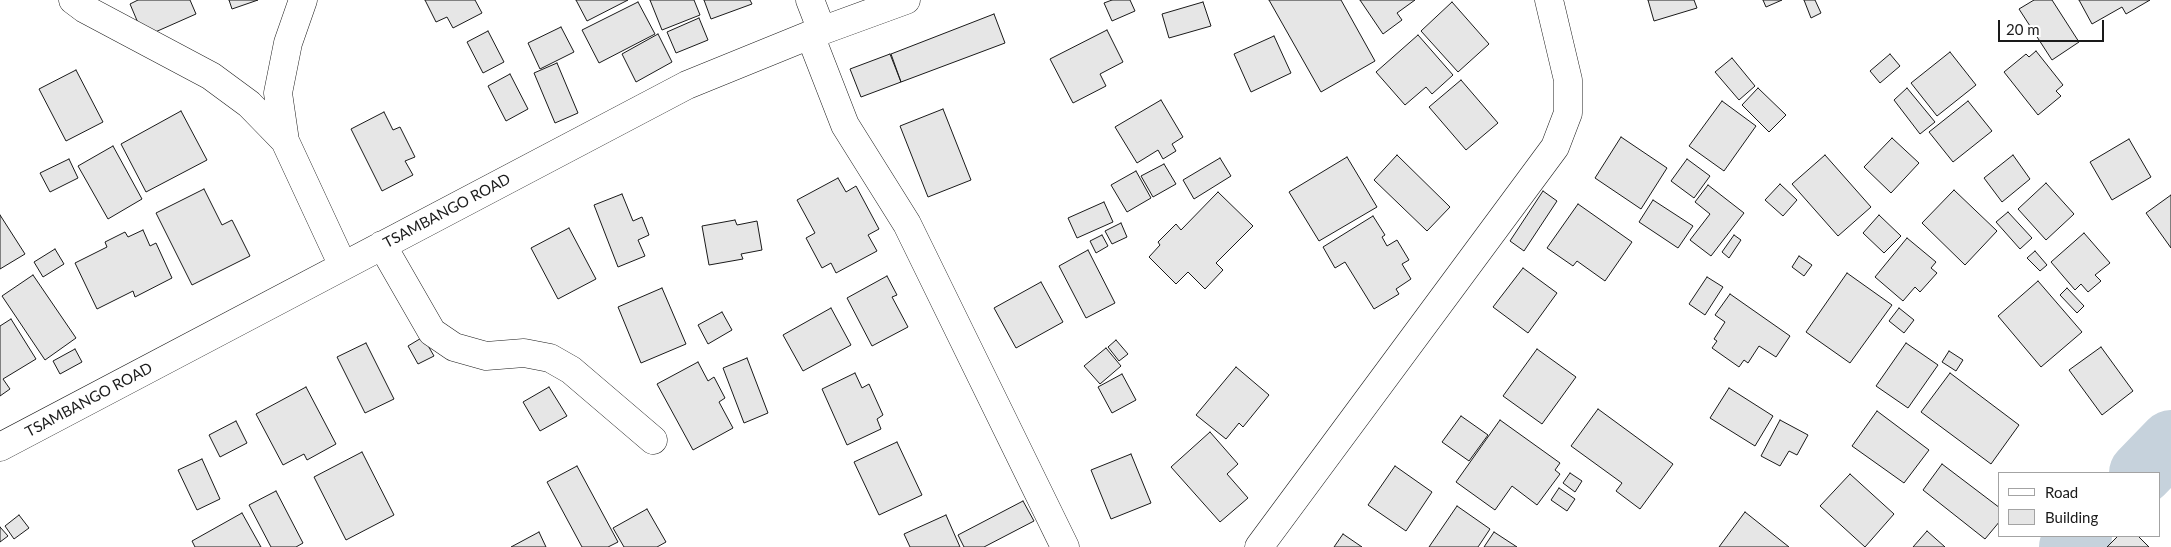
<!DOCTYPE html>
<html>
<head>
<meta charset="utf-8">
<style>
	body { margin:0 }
	#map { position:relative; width:2171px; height:547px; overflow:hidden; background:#fff; font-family:Lato,sans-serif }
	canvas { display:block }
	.legend { position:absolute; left:1998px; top:472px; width:162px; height:65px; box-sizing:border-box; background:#fff; border:1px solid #a3a3a3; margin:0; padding:6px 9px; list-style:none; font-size:15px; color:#1a1a1a }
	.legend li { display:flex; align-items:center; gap:10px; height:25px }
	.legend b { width:25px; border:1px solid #a3a3a3 }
	.scale { position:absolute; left:1998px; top:20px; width:106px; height:22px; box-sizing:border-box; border:2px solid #1a1a1a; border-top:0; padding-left:6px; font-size:15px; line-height:18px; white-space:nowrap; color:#1a1a1a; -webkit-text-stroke:4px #fff; paint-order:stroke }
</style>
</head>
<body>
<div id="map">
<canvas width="2171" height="547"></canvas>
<ul class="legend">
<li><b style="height:6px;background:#fff"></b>Road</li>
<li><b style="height:14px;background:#e6e6e6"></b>Building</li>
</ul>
<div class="scale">20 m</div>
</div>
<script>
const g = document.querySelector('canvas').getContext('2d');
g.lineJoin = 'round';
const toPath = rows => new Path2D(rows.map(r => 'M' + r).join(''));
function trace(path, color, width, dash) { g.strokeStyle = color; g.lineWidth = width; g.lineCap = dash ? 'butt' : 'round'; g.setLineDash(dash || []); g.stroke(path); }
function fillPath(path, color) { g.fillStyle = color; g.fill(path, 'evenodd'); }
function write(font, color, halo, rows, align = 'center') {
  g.font = font + ' Lato,sans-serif'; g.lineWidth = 4; g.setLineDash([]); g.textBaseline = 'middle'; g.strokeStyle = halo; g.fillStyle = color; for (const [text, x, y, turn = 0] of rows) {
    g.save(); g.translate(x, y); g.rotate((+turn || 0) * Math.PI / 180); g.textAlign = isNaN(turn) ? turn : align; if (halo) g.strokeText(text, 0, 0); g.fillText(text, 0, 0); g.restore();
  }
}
const river = toPath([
	[2141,473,2171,442],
	[2071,547,2080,536]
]);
const building = toPath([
	[138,0,190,0,196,14,144,37,130,4,138,0],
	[229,0,258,0,232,9,229,0],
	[425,0,475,0,482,13,453,28,447,17,436,22,425,0],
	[576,0,628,0,587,21,576,0],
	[650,0,694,0,700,15,662,30,650,0],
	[704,0,750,0,752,4,711,19,704,0],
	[1112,0,1130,0,1135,11,1112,21,1104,3,1112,0],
	[1269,0,1341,0,1375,61,1321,92,1269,0],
	[1360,0,1415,0,1397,13,1402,20,1383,34,1360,0],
	[1648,0,1694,0,1697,8,1654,21,1648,0],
	[1763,0,1782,0,1766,7,1763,0],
	[1804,0,1815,0,1821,13,1811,18,1804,0],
	[2034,0,2052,0,2079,42,2052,60,2019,9,2034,0],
	[2079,0,2150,0,2126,14,2122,7,2092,24,2079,0],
	[638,2,655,34,599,63,582,30,638,2],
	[1203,2,1211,26,1169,38,1162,14,1203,2],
	[1452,2,1489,44,1458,72,1421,31,1452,2],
	[994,14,1005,43,901,82,891,54,994,14],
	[699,18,708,40,676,53,667,32,699,18],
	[561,27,574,52,540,69,528,43,561,27],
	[1107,30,1123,62,1100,74,1106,86,1073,103,1050,59,1107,30],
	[488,31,504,62,483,73,467,42,488,31],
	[658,34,672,62,636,82,622,54,658,34],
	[1418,35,1453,75,1432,94,1426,87,1405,105,1376,72,1418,35],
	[1274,36,1291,73,1251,92,1234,54,1274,36],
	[2036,51,2063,85,2056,91,2061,96,2038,115,2004,72,2026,54,2029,57,2036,51],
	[1950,52,1976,85,1937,116,1911,83,1950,52],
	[890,54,901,82,861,97,850,69,890,54],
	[1890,54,1900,66,1880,83,1870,71,1890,54],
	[1732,58,1755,86,1739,100,1715,72,1732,58],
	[557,63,578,113,555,123,534,73,557,63],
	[76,70,103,122,66,141,39,89,76,70],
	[510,74,528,109,506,121,488,86,510,74],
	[1461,80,1498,123,1466,150,1429,107,1461,80],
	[1758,88,1786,115,1769,132,1742,105,1758,88],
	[1907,88,1935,122,1920,134,1894,100,1907,88],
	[1161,100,1183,137,1172,144,1176,151,1163,159,1158,150,1137,163,1115,127,1161,100],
	[1722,101,1756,126,1724,171,1689,146,1722,101],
	[1968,101,1992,131,1953,162,1929,132,1968,101],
	[943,109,971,180,928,197,900,126,943,109],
	[181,111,207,160,146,192,121,144,181,111],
	[384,112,393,130,400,127,415,157,405,161,413,175,382,191,351,129,384,112],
	[1621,137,1667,168,1641,209,1595,178,1621,137],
	[1892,138,1919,163,1891,193,1864,167,1892,138],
	[2129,139,2151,177,2112,200,2090,162,2129,139],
	[113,146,142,199,108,219,78,166,113,146],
	[1397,155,1450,207,1427,231,1374,180,1397,155],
	[1825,155,1871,207,1838,236,1792,184,1825,155],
	[2013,155,2030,179,2002,202,1984,178,2013,155],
	[1347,157,1377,207,1319,241,1289,192,1347,157],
	[1220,158,1231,176,1194,199,1183,180,1220,158],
	[69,159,78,178,50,192,40,173,69,159],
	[1687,159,1710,176,1694,198,1671,181,1687,159],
	[1164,164,1176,184,1153,197,1141,176,1164,164],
	[1136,171,1151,198,1127,212,1111,185,1136,171],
	[838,178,846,192,856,186,879,229,868,235,877,251,836,273,831,263,822,268,806,238,815,233,797,200,838,178],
	[2046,183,2074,214,2046,240,2018,209,2046,183],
	[1780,184,1797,200,1783,216,1765,200,1780,184],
	[1708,185,1744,213,1711,256,1690,240,1710,214,1695,202,1708,185],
	[204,189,222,225,232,220,250,256,192,285,156,213,204,189],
	[1954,190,1997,231,1965,265,1922,223,1954,190],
	[1543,191,1557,201,1524,251,1510,241,1543,191],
	[1218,192,1253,226,1216,263,1223,270,1205,289,1188,272,1176,284,1149,257,1160,245,1158,242,1176,224,1181,230,1218,192],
	[622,194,633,221,642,217,649,235,638,240,645,256,618,267,594,205,622,194],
	[2171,195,2171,248,2146,213,2171,195],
	[1653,200,1693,226,1678,248,1639,222,1653,200],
	[1104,202,1113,222,1077,238,1068,218,1104,202],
	[1578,204,1632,242,1605,281,1577,261,1573,266,1547,248,1578,204],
	[2008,212,2032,238,2020,249,1996,222,2008,212],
	[0,215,25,254,0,269,0,215],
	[1879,215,1901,236,1884,253,1863,233,1879,215],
	[1373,216,1385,235,1382,237,1387,246,1397,240,1409,260,1402,264,1411,279,1396,289,1399,294,1374,309,1345,262,1335,268,1323,247,1373,216],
	[735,220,737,225,757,221,762,250,741,254,743,259,709,265,702,226,735,220],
	[1121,223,1127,237,1112,244,1105,231,1121,223],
	[569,228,596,279,558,299,531,248,569,228],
	[143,230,150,246,156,243,172,278,135,297,133,291,97,309,75,263,107,247,105,242,125,232,128,237,143,230],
	[2084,233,2110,263,2095,275,2101,281,2088,292,2081,284,2075,290,2051,262,2084,233],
	[1102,235,1108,246,1096,253,1090,241,1102,235],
	[1734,235,1741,240,1729,258,1722,252,1734,235],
	[1907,238,1936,262,1931,268,1937,273,1920,292,1915,287,1903,301,1875,277,1907,238],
	[55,249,64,264,43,277,34,262,55,249],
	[1088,250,1115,303,1086,318,1059,266,1088,250],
	[2035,251,2047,265,2040,271,2027,258,2035,251],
	[1799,256,1812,265,1804,276,1792,267,1799,256],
	[1523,268,1557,293,1528,333,1493,307,1523,268],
	[1847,273,1892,305,1850,363,1806,332,1847,273],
	[33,275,76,338,45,360,2,296,33,275],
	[887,276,897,295,892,297,908,327,872,346,847,298,887,276],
	[1707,277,1723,287,1705,315,1689,304,1707,277],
	[2038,281,2082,332,2041,367,1998,316,2038,281],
	[1041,282,1063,322,1016,348,994,308,1041,282],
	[662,288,686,344,641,363,618,307,662,288],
	[2067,288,2084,306,2077,313,2060,295,2067,288],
	[1730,294,1790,336,1776,357,1759,346,1748,363,1744,360,1739,367,1712,348,1717,341,1714,339,1725,322,1715,315,1730,294],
	[831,308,851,345,803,371,783,335,831,308],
	[1899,308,1914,320,1904,333,1889,321,1899,308],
	[722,312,732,330,708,344,698,325,722,312],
	[11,319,36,359,3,379,10,389,0,396,0,326,11,319],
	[423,337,434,356,418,364,408,346,423,337],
	[1116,340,1128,354,1119,361,1108,347,1116,340],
	[366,343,394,399,365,413,337,357,366,343],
	[1906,343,1938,365,1908,408,1876,386,1906,343],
	[2101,347,2133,391,2102,415,2069,370,2101,347],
	[1106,348,1121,366,1100,384,1084,366,1106,348],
	[75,349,82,362,60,374,53,361,75,349],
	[1537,349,1576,377,1542,424,1503,396,1537,349],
	[1949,351,1963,360,1956,371,1942,362,1949,351],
	[747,358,768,413,744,423,723,368,747,358],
	[698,362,708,381,714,377,725,398,719,402,733,428,693,450,657,384,698,362],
	[1236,367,1269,395,1243,427,1239,423,1226,439,1196,415,1236,367],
	[855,373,862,388,869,384,883,415,877,419,881,429,847,445,822,389,855,373],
	[1950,373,2019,425,1991,464,1921,412,1950,373],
	[1122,374,1136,400,1112,413,1098,387,1122,374],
	[306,387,336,444,307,460,304,454,283,465,256,414,306,387],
	[549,387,567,416,540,431,523,402,549,387],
	[1729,388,1773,416,1755,446,1710,418,1729,388],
	[1598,409,1673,464,1640,509,1616,491,1622,483,1571,446,1598,409],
	[1877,411,1929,450,1904,483,1852,446,1877,411],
	[1461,416,1488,435,1469,461,1442,442,1461,416],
	[1500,420,1560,463,1555,470,1560,474,1537,505,1512,486,1495,510,1456,482,1500,420],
	[1780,420,1808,435,1797,455,1789,451,1780,466,1761,456,1780,420],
	[236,421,247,443,220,457,209,435,236,421],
	[1210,432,1238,464,1227,474,1248,498,1220,522,1171,467,1210,432],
	[897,442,922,495,879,515,854,462,897,442],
	[362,452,394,515,346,540,314,477,362,452],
	[1131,454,1151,503,1111,519,1091,470,1131,454],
	[202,459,220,499,197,510,178,470,202,459],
	[1942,464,2000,508,2000,521,1985,539,1923,490,1942,464],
	[577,466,618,542,608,547,582,547,547,482,577,466],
	[1395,466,1432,492,1406,531,1368,505,1395,466],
	[1570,473,1582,481,1575,492,1563,483,1570,473],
	[1850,474,1894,514,1865,547,1820,506,1850,474],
	[1559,488,1575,499,1567,511,1551,500,1559,488],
	[276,491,303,543,296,547,271,547,249,505,276,491],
	[1023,501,1034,521,984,547,964,547,958,535,1023,501],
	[1457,506,1490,529,1478,547,1429,547,1457,506],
	[647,509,666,542,657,547,624,547,613,528,647,509],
	[1745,512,1789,547,1719,547,1745,512],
	[242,513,261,547,195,547,192,541,242,513],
	[19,515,29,528,14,539,5,526,19,515],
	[946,515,960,547,910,547,904,534,946,515],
	[0,527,8,536,0,542,0,527],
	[1927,531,1945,547,1913,547,1927,531],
	[539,532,546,547,511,547,539,532],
	[1494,532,1517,547,1484,547,1494,532],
	[1343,534,1362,547,1334,547,1343,534],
	[2118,536,2138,536,2149,547,2107,547,2118,536]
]);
const minor = toPath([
	[73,0,85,9,211,76,249,104,285,141,343,266],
	[810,0,822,31],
	[810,35,845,125,907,224,1065,547],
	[285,141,278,93,288,43,303,0],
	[382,245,432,332,454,347,486,356,524,353,550,358,571,370,653,440],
	[0,447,687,85,810,35,906,0],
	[1259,547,1555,147,1568,113,1568,80,1549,0]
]);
const streetNames = [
	["TSAMBANGO ROAD",447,211,-28],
	["TSAMBANGO ROAD",89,400,-28]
];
trace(river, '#c6d2dc', 64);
fillPath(building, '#e6e6e6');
trace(building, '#1a1a1a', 1);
trace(minor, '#1a1a1a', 29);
trace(minor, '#fff', 28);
write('15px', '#1a1a1a', '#fff', streetNames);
</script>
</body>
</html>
